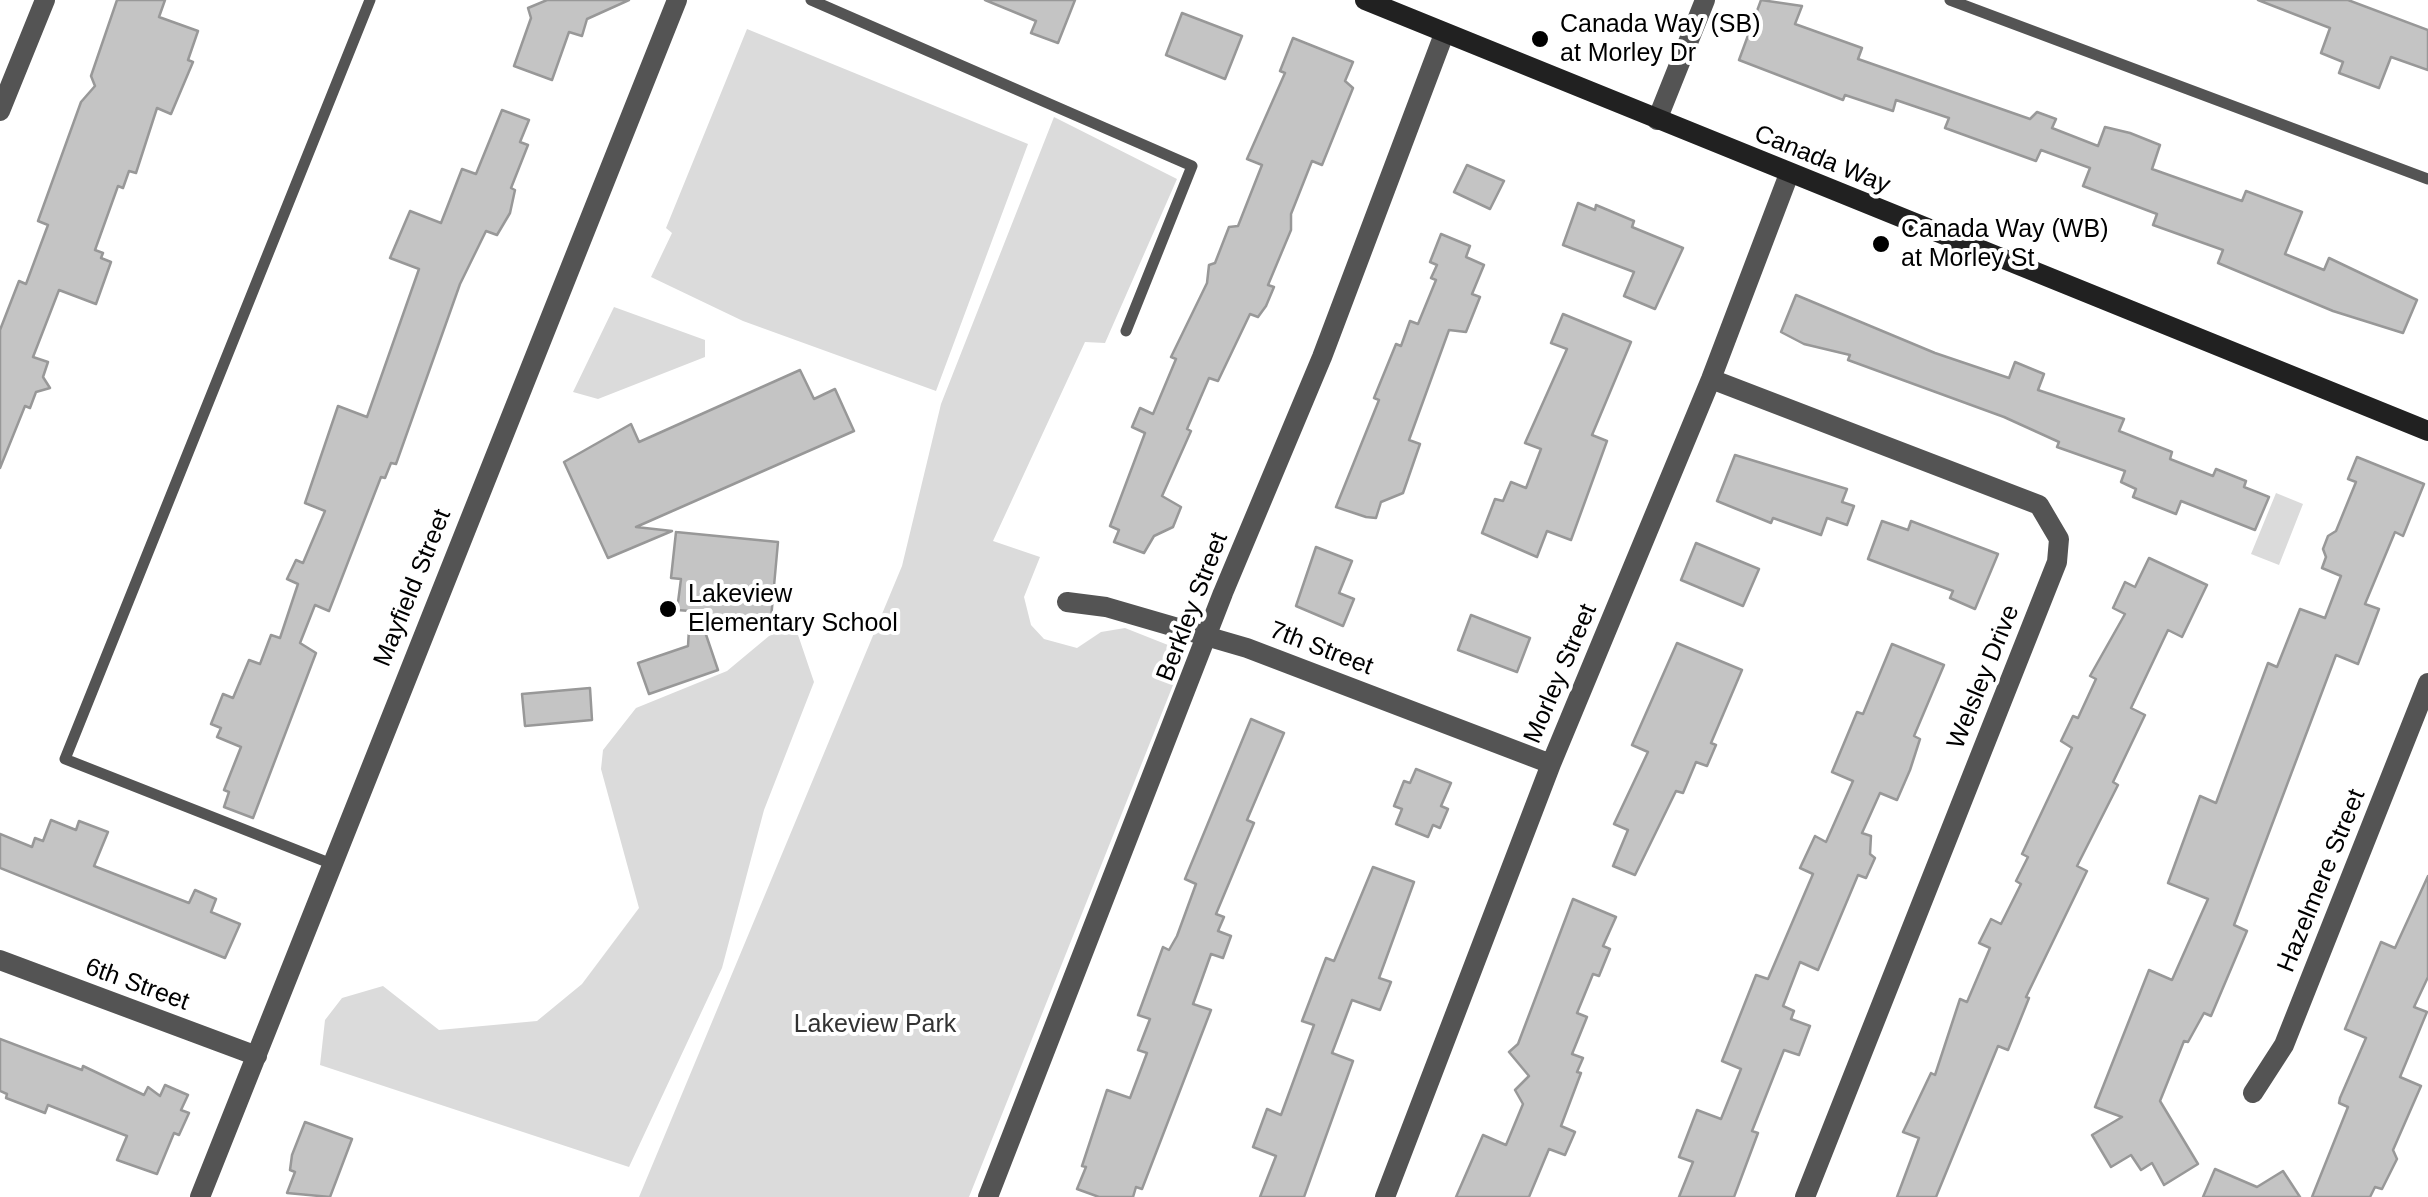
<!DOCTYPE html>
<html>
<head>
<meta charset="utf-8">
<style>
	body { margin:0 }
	canvas { display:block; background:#fff }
</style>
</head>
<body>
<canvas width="2428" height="1197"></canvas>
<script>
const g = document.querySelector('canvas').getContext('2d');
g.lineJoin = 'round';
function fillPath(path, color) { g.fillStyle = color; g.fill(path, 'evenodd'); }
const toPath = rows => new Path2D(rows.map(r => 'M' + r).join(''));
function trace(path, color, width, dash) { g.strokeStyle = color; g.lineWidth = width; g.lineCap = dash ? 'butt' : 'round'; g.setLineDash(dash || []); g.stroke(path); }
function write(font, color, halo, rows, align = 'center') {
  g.font = font + ' Helvetica,sans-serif'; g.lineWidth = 8; g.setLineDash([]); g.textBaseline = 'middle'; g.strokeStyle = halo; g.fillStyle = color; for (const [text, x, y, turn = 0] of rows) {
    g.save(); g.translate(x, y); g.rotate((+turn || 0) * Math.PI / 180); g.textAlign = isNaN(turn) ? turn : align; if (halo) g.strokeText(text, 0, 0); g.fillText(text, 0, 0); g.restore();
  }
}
const green = toPath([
	[747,29,1028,144,936,391,743,321,651,277,672,233,666,228],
	[1054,117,1177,179,1105,343,1085,342,993,541,1040,557,1024,597,1031,625,1044,639,1077,648,1101,632,1125,628,1173,647,1179,655,1179,670,969,1197,639,1197,902,566,941,404],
	[614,307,705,340,705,357,598,399,573,392],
	[2276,493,2303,504,2279,565,2251,554],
	[795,626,814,682,764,810,722,968,629,1167,320,1065,325,1020,342,998,383,986,439,1030,537,1021,582,984,639,908,601,769,603,750,636,708,727,671,769,636]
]);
const building = toPath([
	[117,0,165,0,159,17,198,31,188,60,193,62,171,114,157,108,136,173,129,171,123,188,118,186,95,250,103,253,101,258,111,262,96,304,59,290,33,357,48,362,43,377,50,388,36,392,30,408,25,406,0,468,0,330,19,281,26,284,48,225,38,221,81,102,95,86,91,76,117,0],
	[547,0,629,0,587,19,582,36,569,32,552,80,514,66,531,18,528,8,547,0],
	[985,0,1075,0,1058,43,1031,33,1036,21,985,0],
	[1761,0,1802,6,1795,24,1862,48,1858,59,2030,119,2037,112,2056,119,2052,128,2098,146,2105,127,2130,133,2160,145,2152,169,2242,201,2246,191,2302,212,2285,254,2324,270,2329,258,2417,300,2403,333,2333,311,2218,263,2223,250,2153,225,2157,214,2083,186,2090,168,2041,150,2036,161,1945,128,1949,118,1896,100,1893,111,1845,95,1843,100,1739,60,1761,0],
	[2258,0,2348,0,2428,30,2428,70,2391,57,2379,88,2339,73,2343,62,2321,53,2330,28,2258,0],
	[1182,13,1242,36,1225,79,1166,55,1182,13],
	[1293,38,1353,62,1345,81,1353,88,1322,165,1312,161,1291,214,1291,230,1268,285,1274,287,1266,306,1258,317,1250,314,1218,381,1209,378,1187,429,1191,431,1162,496,1181,507,1173,527,1154,536,1144,553,1114,542,1119,530,1110,526,1145,433,1132,427,1140,408,1153,414,1176,359,1171,357,1207,283,1209,265,1215,263,1229,227,1238,226,1262,165,1247,159,1285,73,1280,71,1293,38],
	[502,110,529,120,520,142,528,145,511,188,515,190,510,213,497,235,486,231,460,284,396,464,391,463,385,478,381,477,329,611,315,605,300,643,316,653,253,818,224,807,229,792,224,790,241,747,217,737,221,728,211,724,223,694,233,698,249,660,260,664,271,635,280,638,298,584,287,579,296,560,303,563,325,511,305,503,338,406,367,417,419,269,390,258,410,211,441,223,462,169,476,174,502,110],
	[1467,165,1504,181,1490,209,1454,192,1467,165],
	[1578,203,1595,210,1596,205,1634,221,1632,227,1683,248,1655,309,1624,296,1634,272,1563,245,1578,203],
	[1441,234,1470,246,1466,257,1484,265,1472,294,1480,297,1466,332,1449,330,1409,440,1420,444,1403,493,1381,502,1376,518,1366,517,1336,507,1379,400,1374,398,1396,344,1401,346,1410,321,1418,324,1436,280,1431,278,1437,265,1430,262,1441,234],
	[1796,295,1935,353,2009,378,2015,362,2044,374,2038,390,2124,419,2119,431,2172,452,2170,459,2213,476,2216,469,2246,481,2244,487,2269,497,2255,530,2181,501,2176,514,2133,497,2136,489,2121,482,2125,471,2057,447,2059,442,2004,417,1848,360,1850,355,1804,344,1781,332,1796,295],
	[1563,314,1631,342,1592,435,1607,441,1571,540,1547,531,1537,557,1482,533,1495,499,1503,501,1511,482,1526,488,1541,449,1525,443,1567,349,1551,343,1563,314],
	[800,370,814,399,835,389,854,431,636,527,672,531,608,558,564,462,631,424,639,442,800,370],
	[1735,455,1847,489,1842,502,1854,506,1847,525,1827,518,1821,535,1773,518,1771,523,1717,501,1735,455],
	[2357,457,2424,484,2403,536,2395,532,2365,604,2379,609,2358,664,2336,655,2234,925,2247,931,2211,1016,2204,1013,2188,1042,2184,1041,2160,1101,2198,1164,2164,1185,2152,1163,2141,1170,2131,1155,2111,1167,2092,1135,2122,1117,2095,1107,2149,970,2172,980,2208,899,2168,883,2200,796,2216,803,2268,663,2277,667,2300,609,2325,618,2341,576,2322,568,2326,557,2323,549,2328,536,2336,531,2356,482,2348,479,2357,457],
	[1882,521,1908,530,1911,521,1998,554,1975,609,1950,598,1953,591,1868,559,1882,521],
	[676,532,778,542,771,619,699,614,718,670,649,694,638,663,688,646,690,611,677,610,681,579,671,578,676,532],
	[1696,543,1759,569,1743,606,1681,580,1696,543],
	[1316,547,1352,561,1339,593,1354,599,1343,626,1296,606,1316,547],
	[2149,558,2207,585,2182,637,2168,630,2131,708,2145,715,2113,782,2118,785,2077,866,2087,871,2026,997,2029,998,2008,1050,1998,1046,1936,1197,1897,1197,1919,1138,1903,1132,1931,1073,1935,1075,1960,999,1967,1002,1990,948,1979,943,1991,919,2001,924,2021,884,2016,881,2028,857,2022,854,2072,748,2061,741,2073,716,2078,718,2096,679,2090,676,2125,614,2113,608,2125,582,2135,587,2149,558],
	[1471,615,1530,638,1517,672,1458,650,1471,615],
	[1677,643,1742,670,1711,743,1716,745,1707,766,1696,762,1683,793,1676,791,1635,875,1613,866,1628,830,1614,824,1648,752,1632,745,1677,643],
	[1892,644,1944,665,1914,736,1920,739,1910,770,1897,800,1880,793,1862,833,1871,836,1870,854,1875,858,1866,878,1858,875,1818,970,1800,962,1783,1006,1794,1011,1791,1019,1810,1026,1799,1055,1784,1050,1752,1131,1758,1133,1734,1197,1679,1197,1693,1162,1679,1157,1697,1110,1721,1119,1741,1069,1722,1061,1756,975,1768,979,1813,874,1800,868,1815,836,1826,842,1853,781,1832,772,1857,712,1863,714,1892,644],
	[590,688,592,720,525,726,522,694,590,688],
	[1251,719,1284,733,1247,820,1254,823,1216,914,1224,917,1218,931,1231,936,1223,958,1211,954,1193,1004,1211,1010,1142,1189,1136,1187,1133,1197,1099,1197,1077,1189,1086,1167,1082,1166,1107,1090,1130,1098,1147,1053,1138,1050,1150,1019,1138,1015,1163,947,1169,950,1177,936,1196,884,1185,879,1251,719],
	[1416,769,1451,783,1441,806,1448,809,1440,828,1433,825,1428,837,1396,824,1402,809,1394,806,1404,781,1410,783,1416,769],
	[51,820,76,830,79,821,108,832,94,866,189,903,195,890,216,899,211,912,240,924,225,958,0,868,0,834,32,847,35,838,43,841,51,820],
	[1373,867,1414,882,1379,978,1391,982,1380,1010,1352,1000,1332,1053,1353,1061,1304,1197,1260,1197,1276,1156,1253,1147,1267,1109,1281,1115,1314,1025,1302,1021,1326,958,1334,961,1373,867],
	[2428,876,2428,977,2414,1007,2427,1012,2400,1077,2421,1086,2393,1150,2397,1159,2382,1189,2375,1187,2370,1197,2312,1197,2348,1107,2339,1103,2340,1098,2366,1038,2345,1029,2381,942,2395,948,2428,876],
	[1573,899,1616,917,1603,946,1610,949,1599,976,1593,974,1577,1013,1587,1017,1572,1054,1583,1058,1577,1072,1581,1073,1561,1126,1575,1132,1565,1155,1549,1149,1529,1197,1456,1197,1483,1135,1506,1145,1523,1104,1515,1090,1529,1076,1509,1052,1518,1044,1573,899],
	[0,1039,82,1070,83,1066,144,1095,148,1087,160,1096,165,1085,188,1095,181,1110,189,1113,179,1135,174,1133,157,1174,117,1160,127,1136,48,1105,45,1113,6,1098,7,1094,0,1091,0,1039],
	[305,1122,352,1139,330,1197,287,1193,295,1172,290,1170,292,1155,305,1122],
	[2215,1169,2257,1187,2283,1171,2300,1197,2203,1197,2215,1169]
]);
const lane = toPath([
	[811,0,1192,166,1126,331],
	[1950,0,2428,179],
	[332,864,65,759,370,0]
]);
const street = toPath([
	[0,111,45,0],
	[1657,120,1705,0],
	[1711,379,2039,505,2059,539,2057,562,1805,1197],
	[1067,602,1106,607,1247,648,1551,764],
	[0,960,257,1056],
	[2253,1093,2284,1045,2428,683],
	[200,1197,677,0],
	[988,1197,1223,593,1322,357,1444,34],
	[1385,1197,1551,764,1711,379,1789,174]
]);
const secondary = toPath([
	[1365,0,2428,431]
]);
const markers = [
	[1540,39,10,"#000"],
	[1881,244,10,"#000"],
	[668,609,10,"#000"]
];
const poiNames = [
	["Canada Way (SB)",1560,25],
	["at Morley Dr",1560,54],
	["Canada Way (WB)",1901,230],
	["at Morley St",1901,259],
	["Lakeview",688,595],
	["Elementary School",688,624]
];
const streetNames = [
	["Canada Way",1822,160,22],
	["Mayfield Street",413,588,-68],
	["Berkley Street",1193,607,-69],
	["7th Street",1321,649,21],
	["Morley Street",1561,674,-67],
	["Welsley Drive",1984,677,-68],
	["Hazelmere Street",2322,881,-68],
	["6th Street",137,985,20]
];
const parkNames = [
	["Lakeview Park",875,1025]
];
fillPath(green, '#dbdbdb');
fillPath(building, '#c4c4c4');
trace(building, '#989898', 2.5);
trace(lane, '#545454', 11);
trace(street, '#545454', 20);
trace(secondary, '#212121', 20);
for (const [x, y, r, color] of markers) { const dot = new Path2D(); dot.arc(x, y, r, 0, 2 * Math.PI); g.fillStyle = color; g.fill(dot); trace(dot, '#fff', 4); }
write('25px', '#000', '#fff', poiNames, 'left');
write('25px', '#000', '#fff', streetNames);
write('25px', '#323232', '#fff', parkNames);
</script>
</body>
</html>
